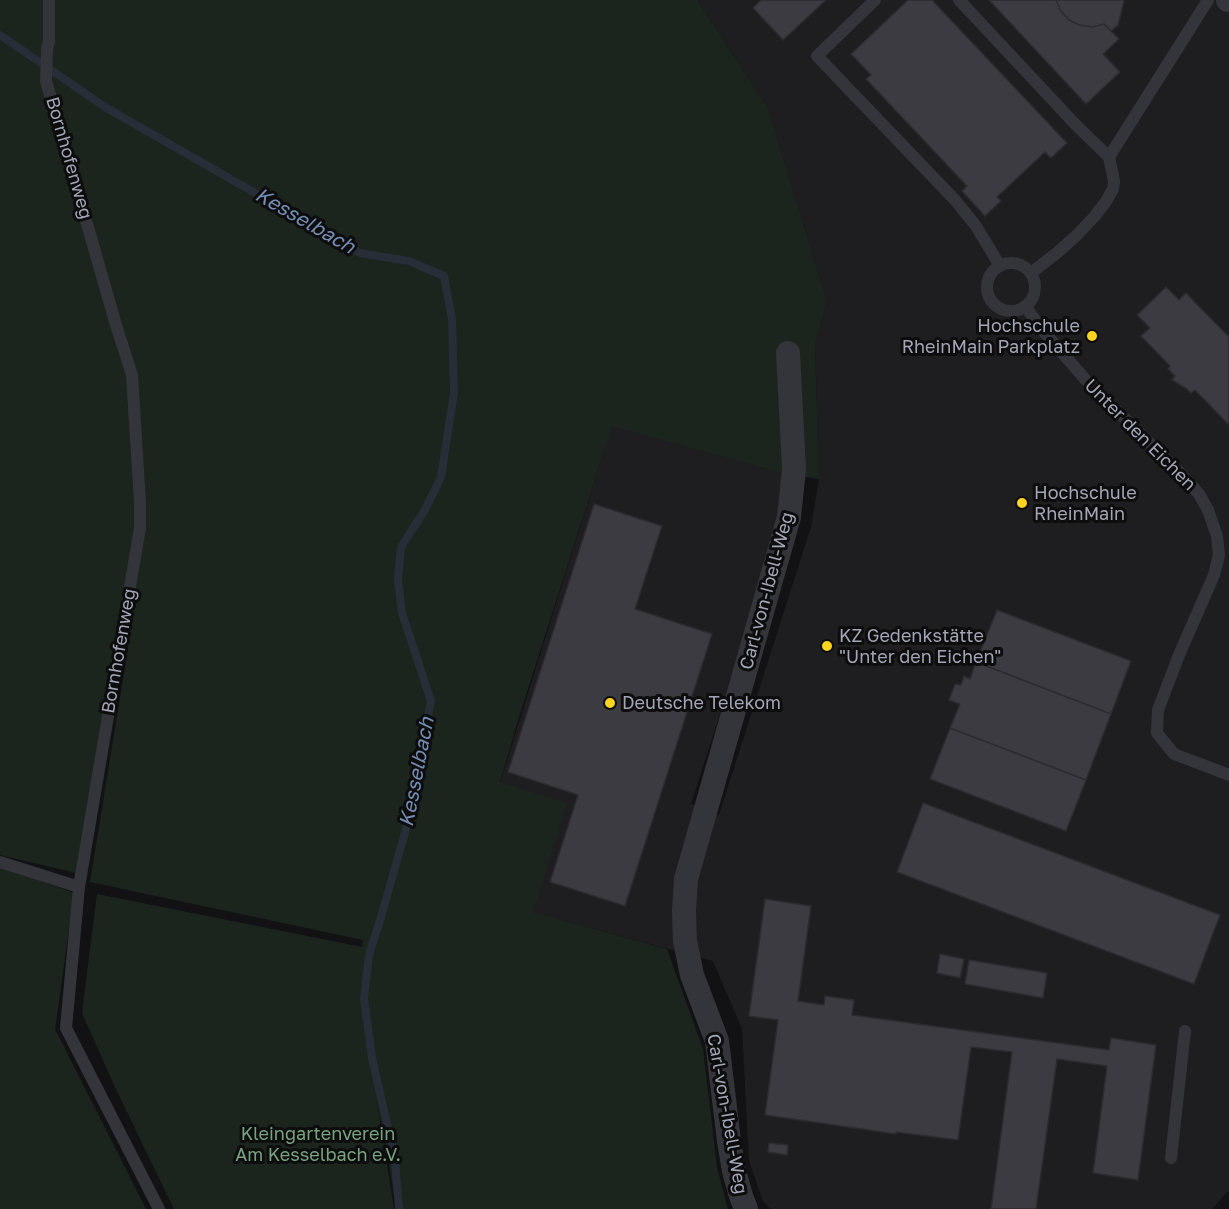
<!DOCTYPE html>
<html>
<head>
<meta charset="utf-8">
<style>
	body { margin:0 }
	canvas { display:block; background:#121214 }
</style>
</head>
<body>
<canvas width="1229" height="1209"></canvas>
<script>
const g = document.querySelector('canvas').getContext('2d');
g.lineJoin = 'round';
function fillPath(path, color) { g.fillStyle = color; g.fill(path, 'evenodd'); }
const toPath = rows => new Path2D(rows.map(r => 'M' + r).join(''));
function trace(path, color, width, dash) { g.strokeStyle = color; g.lineWidth = width; g.lineCap = dash ? 'butt' : 'round'; g.setLineDash(dash || []); g.stroke(path); }
function write(font, color, halo, rows, align = 'center') {
  g.font = font + ' "Golos Text",sans-serif'; g.lineWidth = 6; g.setLineDash([]); g.textBaseline = 'middle'; g.strokeStyle = halo; g.fillStyle = color; for (const [text, x, y, turn = 0] of rows) {
    g.save(); g.translate(x, y); g.rotate((+turn || 0) * Math.PI / 180); g.textAlign = isNaN(turn) ? turn : align; if (halo) g.strokeText(text, 0, 0); g.fillText(text, 0, 0); g.restore();
  }
}
const built = toPath([
	[697,0,1229,0,1229,1190,1212,1209,771,1209,763,1201,749,1161,742,1029,713,961,532,912,566,803,500,783,612,425,786,474,786,508,691,804,719,815,811,527,819,479,815,344,827,302,768,108]
]);
const green = toPath([
	[0,0,697,0,768,108,827,302,815,344,819,479,786,474,612,426,520,714,500,782,567,803,533,912,667,949,703,1049,717,1167,728,1209,396,1209,388,1156,377,1102,394,1209,174,1209,114,1085,82,1013,97,894,362,947,363,940,90,882,127,655,139,539,76,873,0,855],
	[0,867,74,893,55,1029,146,1209,0,1209]
]);
const stream = toPath([
	[0,35,105,107,360,253,409,261,444,276,452,319,454,393,441,477,425,510,401,547,398,580,402,613,431,701,406,829,381,917,369,955,364,998,372,1058,395,1159,399,1209]
]);
const building = toPath([
	[761,0,826,0,783,40,753,8,761,0],
	[908,0,932,0,1067,143,1051,158,1045,152,997,197,1001,201,985,216,962,191,967,186,866,79,871,75,851,54,908,0],
	[989,0,1056,0,1061,11,1069,20,1079,25,1093,27,1104,24,1119,39,1103,54,1120,72,1086,104,989,0],
	[1056,0,1123,0,1124,1,1118,25,1111,31,1104,24,1093,27,1079,25,1069,20,1061,11,1056,0],
	[1166,287,1179,300,1186,293,1229,337,1229,425,1195,390,1191,393,1187,389,1172,380,1175,376,1168,369,1170,366,1141,336,1150,328,1137,315,1166,287],
	[594,504,662,526,635,609,712,634,625,906,550,882,578,795,508,772,594,504],
	[997,610,1131,661,1111,714,976,662,997,610],
	[976,662,1111,714,1086,780,950,728,960,704,949,700,955,684,961,685,964,676,970,679,976,662],
	[950,728,1086,780,1066,831,930,779,950,728],
	[923,803,1220,915,1194,984,897,872,923,803],
	[765,899,811,906,798,1001,824,1005,825,996,854,1000,852,1015,1109,1050,1111,1038,1156,1045,1138,1180,1093,1173,1107,1066,1057,1059,1036,1209,991,1209,1012,1052,971,1047,958,1140,896,1132,896,1134,765,1115,778,1020,749,1016,765,899],
	[940,954,964,959,960,978,937,973,940,954],
	[969,960,1047,973,1043,998,965,984,969,960],
	[769,1143,788,1145,787,1155,768,1152,769,1143]
]);
const lane = toPath([
	[49,0,49,42,47,48,46,81,116,325,132,375,140,502,140,528,79,887,66,1028,159,1209],
	[875,0,817,56,955,200,976,226,1000,266],
	[959,0,1076,125,1109,157],
	'987 287a24 24 0 1 1 48 0a24 24 0 1 1-48 0Z',
	[1031,273,1058,252,1077,235,1094,217,1105,203,1113,189,1114,181,1109,157,1208,0],
	[1025,306,1044,332,1085,379,1184,477,1199,494,1208,510,1217,536,1219,555,1214,575,1179,655,1158,710,1157,733,1174,754,1229,775],
	[0,862,79,887],
	[1171,1158,1185,1031]
]);
const street = toPath([
	[1228,0,1229,0],
	[746,1209,741,1196,734,1171,729,1141,717,1041,692,975,685,941,684,911,686,879,789,517,794,469,788,353]
]);
const markers = [
	[1092,336,6,"#ffd41e"],
	[1022,503,6,"#ffd41e"],
	[827,646,6,"#ffd41e"],
	[610,703,6,"#ffd41e"]
];
const streetNames = [
	["Bornhofenweg",69,158,74],
	["Unter den Eichen",1140,435,45],
	["Carl-von-Ibell-Weg",767,591,-75],
	["Bornhofenweg",119,651,-80],
	["Carl-von-Ibell-Weg",727,1114,80]
];
const poiNames = [
	["Hochschule",1080,326,"right"],
	["RheinMain Parkplatz",1080,347,"right"],
	["Hochschule",1034,493],
	["RheinMain",1034,514],
	["KZ Gedenkstätte",839,636],
	["\"Unter den Eichen\"",839,657],
	["Deutsche Telekom",622,703]
];
const parkNames = [
	["Kleingartenverein",318,1134],
	["Am Kesselbach e.V.",318,1155]
];
const waterNames = [
	["Kesselbach",305,221,30],
	["Kesselbach",417,772,-79]
];
fillPath(built, '#1e1e21');
fillPath(green, '#1c241e');
trace(stream, '#272e38', 8);
fillPath(building, '#3c3b41');
trace(building, '#2c2b30', 1.5);
trace(lane, '#34343b', 12);
trace(street, '#34343b', 24);
for (const [x, y, r, color] of markers) { const dot = new Path2D(); dot.arc(x, y, r, 0, 2 * Math.PI); g.fillStyle = color; g.fill(dot); trace(dot, '#0d0d0e', 2); }
write('18px', '#a2a5b5', '#0d0d0e', streetNames);
write('18px', '#a2a5b5', '#0d0d0e', poiNames, 'left');
write('18px', '#77a380', '#0d0d0e', parkNames);
write('italic 20px', '#758db4', '#0d0d0e', waterNames);
</script>
</body>
</html>
